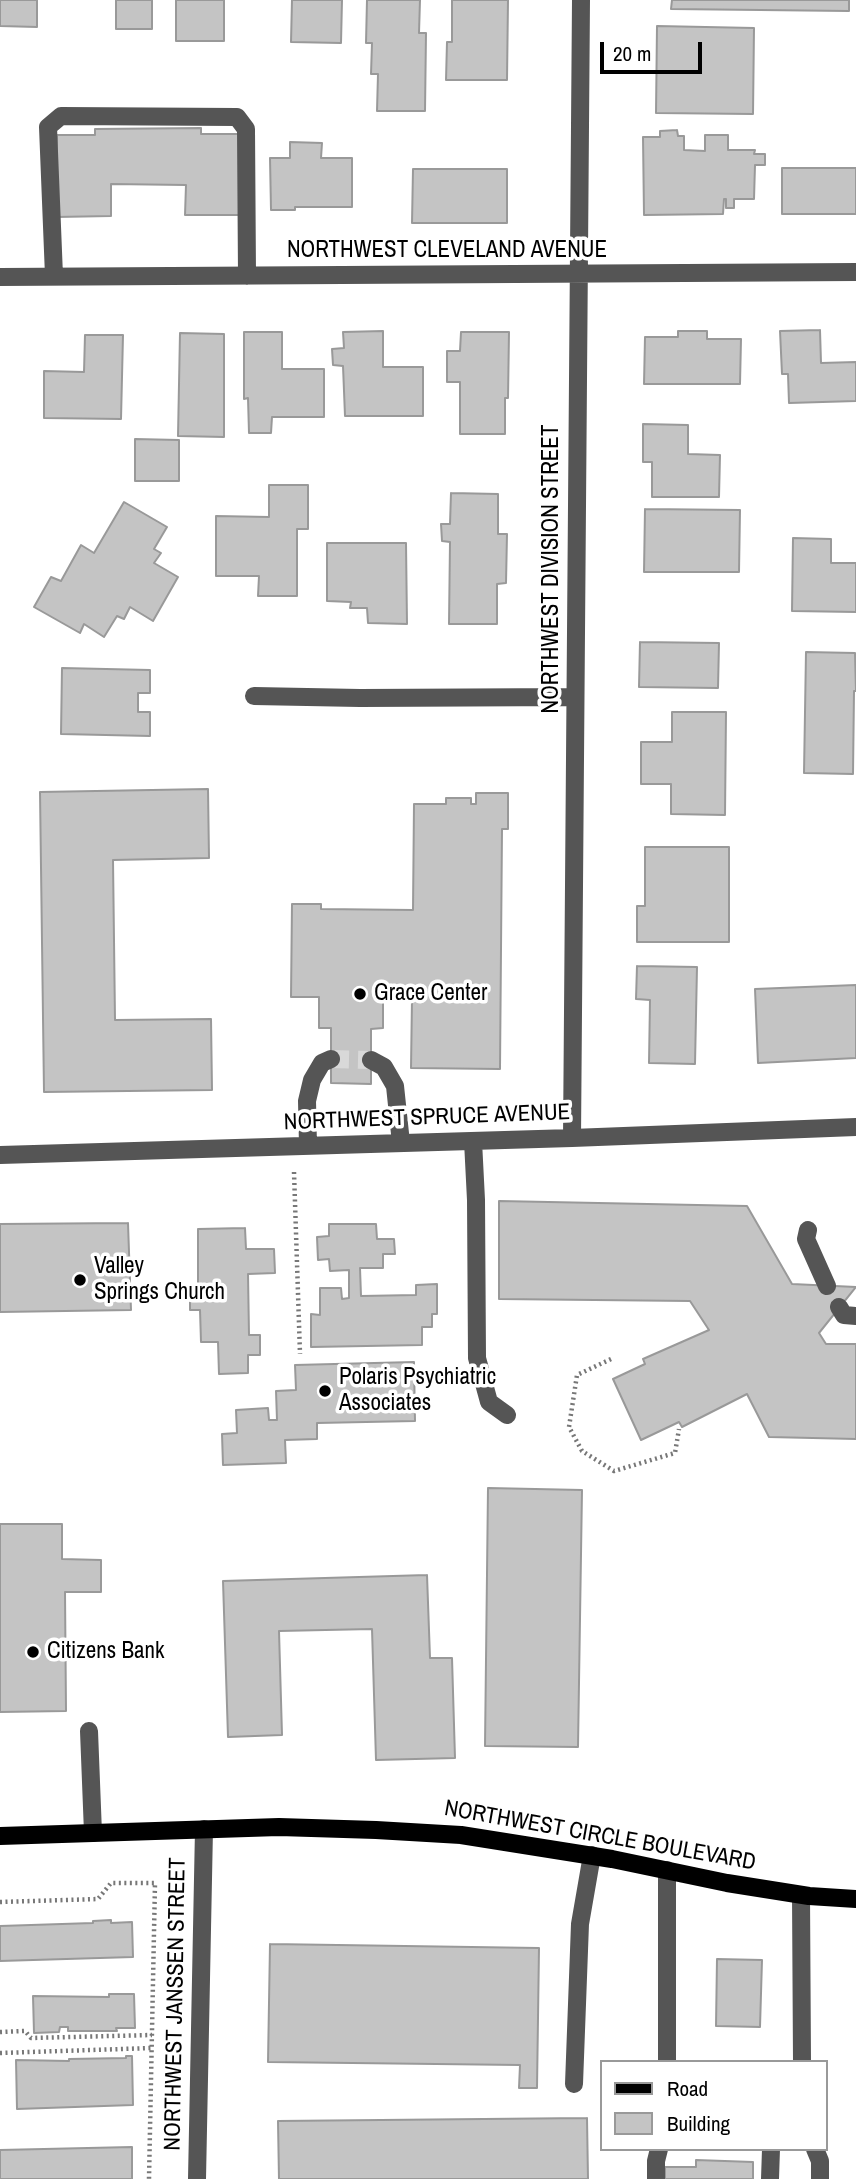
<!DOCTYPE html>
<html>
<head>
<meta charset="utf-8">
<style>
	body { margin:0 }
	#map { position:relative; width:856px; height:2179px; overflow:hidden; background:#fff; font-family:"Archivo Narrow",sans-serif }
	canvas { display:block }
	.legend { position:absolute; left:600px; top:2060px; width:228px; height:91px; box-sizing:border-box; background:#fff; border:2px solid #999; margin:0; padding:9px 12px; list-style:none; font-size:21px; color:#000 }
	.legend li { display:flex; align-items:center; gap:14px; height:35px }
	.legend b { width:35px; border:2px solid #999 }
	.scale { position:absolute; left:600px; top:42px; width:102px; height:32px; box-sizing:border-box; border:4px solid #000; border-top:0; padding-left:9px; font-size:21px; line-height:24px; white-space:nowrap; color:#000; -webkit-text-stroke:5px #fff; paint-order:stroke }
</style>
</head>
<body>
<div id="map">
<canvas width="856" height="2179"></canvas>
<ul class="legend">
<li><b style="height:9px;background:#000"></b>Road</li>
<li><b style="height:19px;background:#c4c4c4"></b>Building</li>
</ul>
<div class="scale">20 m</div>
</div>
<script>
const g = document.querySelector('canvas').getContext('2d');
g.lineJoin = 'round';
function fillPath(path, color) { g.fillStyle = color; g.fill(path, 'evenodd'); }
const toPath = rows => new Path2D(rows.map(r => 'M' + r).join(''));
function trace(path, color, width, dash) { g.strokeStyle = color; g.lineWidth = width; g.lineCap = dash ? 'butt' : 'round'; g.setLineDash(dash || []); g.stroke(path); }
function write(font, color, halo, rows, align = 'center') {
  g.font = font + ' "Archivo Narrow",sans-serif'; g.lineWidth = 7; g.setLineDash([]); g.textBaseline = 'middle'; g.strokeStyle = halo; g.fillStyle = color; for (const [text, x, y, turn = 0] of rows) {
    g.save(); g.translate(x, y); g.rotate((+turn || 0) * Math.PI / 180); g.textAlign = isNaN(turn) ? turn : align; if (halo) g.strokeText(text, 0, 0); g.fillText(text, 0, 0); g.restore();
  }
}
const building = toPath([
	[0,0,37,0,37,27,0,26,0,0],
	[116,0,152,0,152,29,116,29,116,0],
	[176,0,224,0,224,41,176,41,176,0],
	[292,0,342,0,341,43,291,42,292,0],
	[367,0,420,0,419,33,426,33,425,111,377,111,378,74,371,74,372,43,366,43,367,0],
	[452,0,508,0,507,80,446,80,447,42,452,42,452,0],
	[672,0,849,0,849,11,671,9,672,0],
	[657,26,754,28,753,114,656,113,657,26],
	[201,128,201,134,240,134,240,215,185,215,186,185,111,184,111,216,56,217,57,135,95,135,95,129,201,128],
	[677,130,678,136,684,136,684,150,705,151,705,135,728,135,728,150,755,150,754,154,765,154,765,165,755,165,754,199,734,199,734,208,726,208,726,199,724,199,723,214,644,215,643,137,660,137,660,131,677,130],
	[290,142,322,143,321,158,352,158,352,207,295,207,295,210,271,210,270,158,290,158,290,142],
	[782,168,856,168,856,214,782,214,782,168],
	[413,169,507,169,507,223,412,223,413,169],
	[820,330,821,363,856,362,856,401,789,403,788,374,782,374,780,331,820,330],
	[383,331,383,367,423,367,423,416,345,416,343,366,333,365,332,349,344,348,343,332,383,331],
	[678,331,707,331,707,339,741,339,740,384,644,384,645,337,678,337,678,331],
	[244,332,282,332,282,369,324,369,324,417,272,417,271,433,249,433,248,398,244,399,244,332],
	[461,332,509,332,508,398,505,398,505,434,460,434,460,382,447,382,447,351,460,351,461,332],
	[180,333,224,334,224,437,178,436,180,333],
	[85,335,123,335,121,419,44,418,44,371,84,372,85,335],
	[643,424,688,425,688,454,720,455,719,497,652,497,652,462,643,462,643,424],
	[135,439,179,440,179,481,135,481,135,439],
	[269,485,308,485,308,529,297,529,297,596,258,596,259,576,216,576,216,516,269,517,269,485],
	[451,493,498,494,498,534,507,534,506,583,497,584,497,624,449,624,450,542,442,541,441,524,450,524,451,493],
	[124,502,167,527,154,549,161,553,154,563,178,577,153,621,130,607,124,619,117,616,104,637,84,624,80,633,34,607,51,577,61,581,81,545,94,553,124,502],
	[645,509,740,510,739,572,644,572,645,509],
	[793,538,831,539,831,563,856,563,856,612,792,611,793,538],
	[327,543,406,543,407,624,368,623,367,608,350,608,351,602,327,601,327,543],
	[640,642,719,643,718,688,639,687,640,642],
	[806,652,855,653,856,691,854,691,853,774,804,773,806,652],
	[62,668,150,670,150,693,138,693,138,712,150,712,150,736,61,734,62,668],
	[672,712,726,712,725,815,671,814,671,784,641,784,641,742,672,742,672,712],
	[208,789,209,858,113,860,115,1020,211,1019,212,1090,44,1092,40,792,208,789],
	[476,793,508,793,508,829,502,829,500,1069,411,1068,412,999,383,998,383,1028,371,1029,371,1084,331,1083,331,1028,319,1028,319,997,291,997,292,904,321,904,321,909,413,910,414,804,446,804,446,798,471,798,471,804,476,804,476,793],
	[645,847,729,847,729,942,637,942,637,906,645,906,645,847],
	[637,966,697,967,695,1064,649,1063,650,1000,636,999,637,966],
	[856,985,856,1058,758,1063,755,989,856,985],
	[499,1201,747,1206,792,1284,856,1287,819,1333,826,1344,856,1344,856,1439,769,1437,747,1394,682,1427,679,1422,641,1440,613,1379,645,1364,643,1359,709,1330,690,1301,499,1299,499,1201],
	[128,1223,131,1310,0,1312,0,1224,128,1223],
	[329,1224,376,1224,377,1239,394,1239,395,1254,383,1254,383,1268,360,1268,361,1296,416,1295,416,1285,437,1284,437,1314,432,1314,432,1327,422,1327,422,1345,311,1347,311,1314,320,1315,320,1288,341,1288,342,1299,349,1298,349,1270,330,1271,329,1259,318,1260,317,1237,329,1236,329,1224],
	[245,1228,246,1249,274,1249,275,1273,248,1274,249,1335,260,1335,260,1355,248,1355,248,1373,219,1374,218,1342,201,1342,200,1310,190,1310,190,1285,198,1284,198,1229,245,1228],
	[414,1362,415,1421,317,1423,317,1439,285,1440,286,1463,223,1465,222,1434,237,1433,236,1410,268,1408,269,1420,277,1420,276,1391,296,1390,295,1365,414,1362],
	[488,1488,582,1490,578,1747,485,1746,488,1488],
	[0,1524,62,1524,62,1559,101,1560,101,1592,65,1592,66,1711,0,1712,0,1524],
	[427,1575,430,1658,452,1658,455,1758,376,1760,372,1629,279,1631,282,1735,228,1737,223,1581,427,1575],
	[111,1920,111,1923,132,1922,133,1957,0,1961,0,1926,93,1923,93,1921,111,1920],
	[270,1944,539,1948,537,2088,519,2088,520,2065,268,2062,270,1944],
	[717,1959,762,1960,760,2027,716,2026,717,1959],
	[109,1994,134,1994,135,2028,116,2028,117,2031,68,2031,68,2027,60,2027,59,2032,34,2033,33,1996,109,1997,109,1994],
	[126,2056,132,2056,133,2105,17,2109,16,2060,69,2061,69,2059,126,2058,126,2056],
	[587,2118,588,2179,279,2179,278,2121,587,2118],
	[132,2147,132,2179,0,2179,0,2150,132,2147],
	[696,2160,753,2162,753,2179,665,2179,665,2167,696,2167,696,2160]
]);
const minorTunnel = toPath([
	[331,1059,371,1060]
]);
const path = toPath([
	[294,1172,300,1354],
	[611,1359,577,1375,569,1427,582,1451,614,1471,675,1453,679,1429],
	[0,1902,98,1899,111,1883,155,1883,149,2179],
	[0,2032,25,2031,31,2038,152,2035],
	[0,2053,152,2048]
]);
const minor = toPath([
	[54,276,48,127,61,116,237,117,246,129,247,276],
	[0,277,856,272],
	[254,696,360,698,575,697],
	[371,1060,384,1067,395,1086,401,1143],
	[572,1138,581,0],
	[473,1141,476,1200,477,1358,489,1402,507,1415],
	[308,1146,307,1101,312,1080,322,1063,331,1059],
	[0,1155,572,1138,856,1127],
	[808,1230,806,1239,827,1286],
	[839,1307,844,1315,856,1316],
	[89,1731,93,1833],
	[667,1870,667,2062],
	[801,1895,802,2062],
	[574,2084,580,1924,592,1855],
	[815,2149,820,2161,820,2179],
	[197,2179,204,1829],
	[656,2179,656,2161,659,2149],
	[770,2179,771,2149]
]);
const major = toPath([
	[0,1836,279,1827,376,1830,461,1835,612,1859,727,1883,809,1896,856,1899]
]);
const markers = [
	[360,994,7,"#000"],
	[80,1280,7,"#000"],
	[325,1391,7,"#000"],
	[33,1652,7,"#000"]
];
const streetNames = [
	["NORTHWEST CLEVELAND AVENUE",447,251],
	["NORTHWEST DIVISION STREET",552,569,-90],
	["NORTHWEST SPRUCE AVENUE",427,1118,-2],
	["NORTHWEST CIRCLE BOULEVARD",600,1836,10],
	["NORTHWEST JANSSEN STREET",176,2004,-89]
];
const poiNames = [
	["Grace Center",374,994],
	["Valley",94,1267],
	["Springs Church",94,1293],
	["Polaris Psychiatric",339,1378],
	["Associates",339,1404],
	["Citizens Bank",47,1652]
];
fillPath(building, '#c4c4c4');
trace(building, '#999', 2);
trace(minorTunnel, '#d9d9d9', 18, [18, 9]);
trace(path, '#777', 4.5, [2, 3.5]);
trace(minor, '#555', 18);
trace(major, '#000', 18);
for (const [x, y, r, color] of markers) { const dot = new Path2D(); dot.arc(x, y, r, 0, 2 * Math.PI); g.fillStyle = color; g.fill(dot); trace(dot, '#fff', 2.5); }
write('23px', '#000', '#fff', streetNames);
write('23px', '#000', '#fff', poiNames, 'left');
</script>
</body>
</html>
